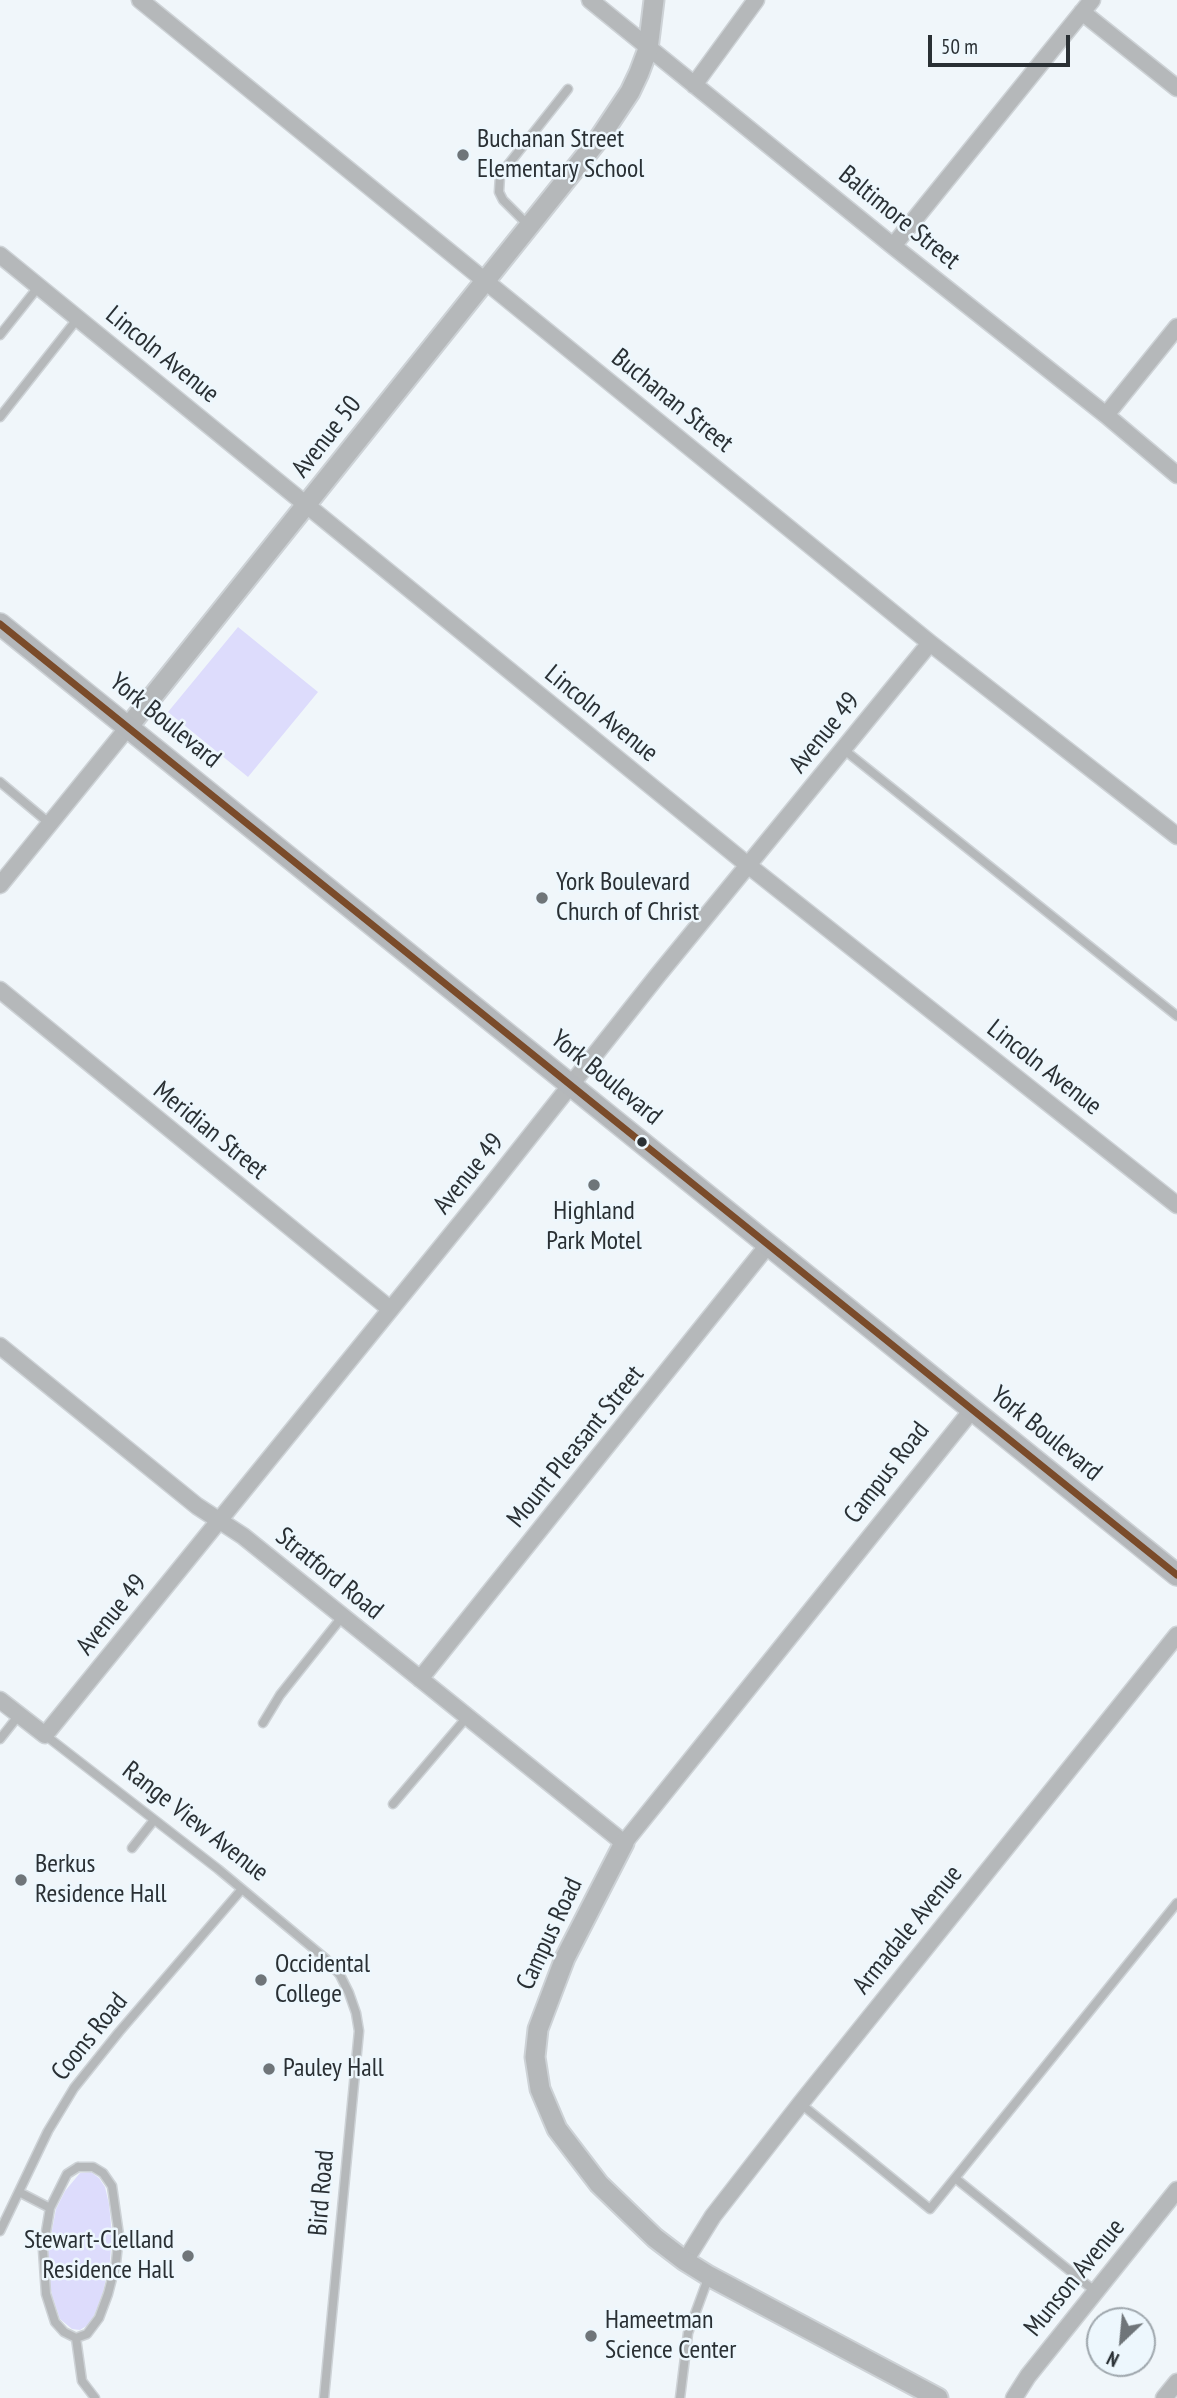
<!DOCTYPE html>
<html>
<head>
<meta charset="utf-8">
<style>
	body { margin:0 }
	#map { position:relative; width:1177px; height:2398px; overflow:hidden; background:#f0f6fa; font-family:"PT Sans Narrow",sans-serif }
	canvas { display:block }
	.north { position:absolute; left:1086px; top:2307px; width:70px; height:70px; box-sizing:border-box; background:#edf7fd; border:2px solid #9fa7ad; border-radius:50%; rotate:206deg; font-size:19px; font-weight:700; line-height:28px; text-align:center; color:#2a3034 }
	.north::after { content:''; display:block; margin:auto; width:24px; height:32px; background:#6f7579; clip-path:polygon(50% 0,100% 100%,50% 72%,0 100%) }
	.scale { position:absolute; left:928px; top:35px; width:142px; height:32px; box-sizing:border-box; border:4px solid #2a3034; border-top:0; padding-left:9px; font-size:21px; line-height:24px; white-space:nowrap; color:#2a3034; -webkit-text-stroke:5px #edf7fd; paint-order:stroke }
</style>
</head>
<body>
<div id="map">
<canvas width="1177" height="2398"></canvas>
<div class="north">N</div>
<div class="scale">50 m</div>
</div>
<script>
const g = document.querySelector('canvas').getContext('2d');
g.lineJoin = 'round';
function fillPath(path, color) { g.fillStyle = color; g.fill(path, 'evenodd'); }
const toPath = rows => new Path2D(rows.map(r => 'M' + r).join(''));
function trace(path, color, width, dash) { g.strokeStyle = color; g.lineWidth = width; g.lineCap = dash ? 'butt' : 'round'; g.setLineDash(dash || []); g.stroke(path); }
function write(font, color, halo, rows, align = 'center') {
  g.font = font + ' "PT Sans Narrow",sans-serif'; g.lineWidth = 5; g.setLineDash([]); g.textBaseline = 'middle'; g.strokeStyle = halo; g.fillStyle = color; for (const [text, x, y, turn = 0] of rows) {
    g.save(); g.translate(x, y); g.rotate((+turn || 0) * Math.PI / 180); g.textAlign = isNaN(turn) ? turn : align; if (halo) g.strokeText(text, 0, 0); g.fillText(text, 0, 0); g.restore();
  }
}
const green = toPath([
	[238,627,318,692,248,777,168,712],
	[91,2172,99,2178,105,2187,109,2204,112,2234,110,2261,103,2292,94,2316,88,2325,80,2330,72,2329,60,2319,52,2295,48,2276,48,2251,56,2209,65,2191,80,2173]
]);
const service = toPath([
	[529,226,503,200,499,192,500,175,568,89],
	[0,335,39,286],
	[0,417,78,318],
	[843,749,1177,1016],
	[0,782,49,823],
	[263,1723,280,1695,342,1617],
	[45,1735,218,1869,326,1959,340,1975,349,1993,356,2013,359,2031,324,2398],
	[0,1739,19,1715],
	[393,1804,467,1717],
	[132,1848,154,1820],
	[801,2104,930,2209,1177,1903],
	[78,2167,93,2167,103,2173,112,2186,119,2235,116,2263,108,2294,99,2318,87,2334,76,2338,64,2332,55,2322,46,2294,43,2250,50,2208,67,2174,78,2167],
	[955,2178,1096,2292],
	[19,2192,50,2208],
	[0,2231,48,2131,74,2088,119,2032,242,1889],
	[76,2338,82,2381,95,2398],
	[680,2398,688,2333,709,2276]
]);
const minor = toPath([
	[140,0,930,643,1177,836],
	[590,0,893,246,1106,415,1177,475],
	[1082,12,1177,88],
	[694,85,756,0],
	[893,246,1092,0],
	[0,255,749,866,1177,1205],
	[1106,415,1177,327],
	[0,885,129,726],
	[0,990,390,1309],
	[0,1346,197,1506,243,1536,624,1843,972,1410],
	[420,1679,768,1245],
	[0,1700,45,1735,485,1193,658,975,930,643],
	[685,2261,713,2216,801,2103,1177,1635],
	[1014,2398,1028,2376,1177,2190],
	[1164,2398,1177,2382]
]);
const tertiary = toPath([
	[129,726,598,140,630,92,639,73,648,49,654,0],
	[624,1843,565,1958,538,2029,535,2057,540,2089,557,2129,599,2184,655,2238,685,2261,709,2276,938,2398]
]);
const secondary = toPath([
	[0,624,1177,1575]
]);
const bus1 = toPath([
	[0,624,1177,1575]
]);
const markers = [
	[463,155,7,"#6f7579"],
	[542,898,7,"#6f7579"],
	[642,1142,6,"#2a3034"],
	[594,1185,7,"#6f7579"],
	[21,1880,7,"#6f7579"],
	[261,1980,7,"#6f7579"],
	[269,2069,7,"#6f7579"],
	[188,2256,7,"#6f7579"],
	[591,2336,7,"#6f7579"]
];
const poiNames = [
	["Buchanan Street",477,140],
	["Elementary School",477,170],
	["York Boulevard",556,883],
	["Church of Christ",556,913],
	["Highland",594,1212,"center"],
	["Park Motel",594,1242,"center"],
	["Berkus",35,1865],
	["Residence Hall",35,1895],
	["Occidental",275,1965],
	["College",275,1995],
	["Pauley Hall",283,2069],
	["Stewart-Clelland",174,2241,"right"],
	["Residence Hall",174,2271,"right"],
	["Hameetman",605,2321],
	["Science Center",605,2351]
];
const streetNames = [
	["Baltimore Street",899,218,39],
	["Lincoln Avenue",162,355,39],
	["Buchanan Street",672,401,39],
	["Avenue 50",327,437,-52],
	["Lincoln Avenue",601,714,39],
	["York Boulevard",165,721,39],
	["Avenue 49",825,733,-51],
	["Lincoln Avenue",1044,1068,38],
	["York Boulevard",606,1078,39],
	["Meridian Street",210,1131,39],
	["Avenue 49",469,1174,-51],
	["York Boulevard",1046,1434,39],
	["Mount Pleasant Street",576,1447,-51],
	["Campus Road",887,1473,-52],
	["Stratford Road",329,1574,39],
	["Avenue 49",112,1615,-51],
	["Range View Avenue",195,1822,38],
	["Armadale Avenue",908,1930,-51],
	["Campus Road",550,1934,-65],
	["Coons Road",90,2037,-51],
	["Bird Road",322,2193,-85],
	["Munson Avenue",1075,2278,-51]
];
fillPath(green, '#dddcfc');
trace(service, '#cdd2d6', 11);
trace(minor, '#cdd2d6', 19);
trace(tertiary, '#cdd2d6', 23);
trace(secondary, '#cdd2d6', 24);
trace(service, '#b5b8ba', 8);
trace(minor, '#b5b8ba', 16);
trace(tertiary, '#b5b8ba', 19);
trace(secondary, '#b4b7ba', 21);
trace(bus1, '#7a4b2a', 7);
for (const [x, y, r, color] of markers) { const dot = new Path2D(); dot.arc(x, y, r, 0, 2 * Math.PI); g.fillStyle = color; g.fill(dot); trace(dot, '#edf7fd', 2.5); }
write('26px', '#2a3034', '#edf7fd', poiNames, 'left');
write('26px', '#2a3034', '#edf7fd', streetNames);
</script>
</body>
</html>
